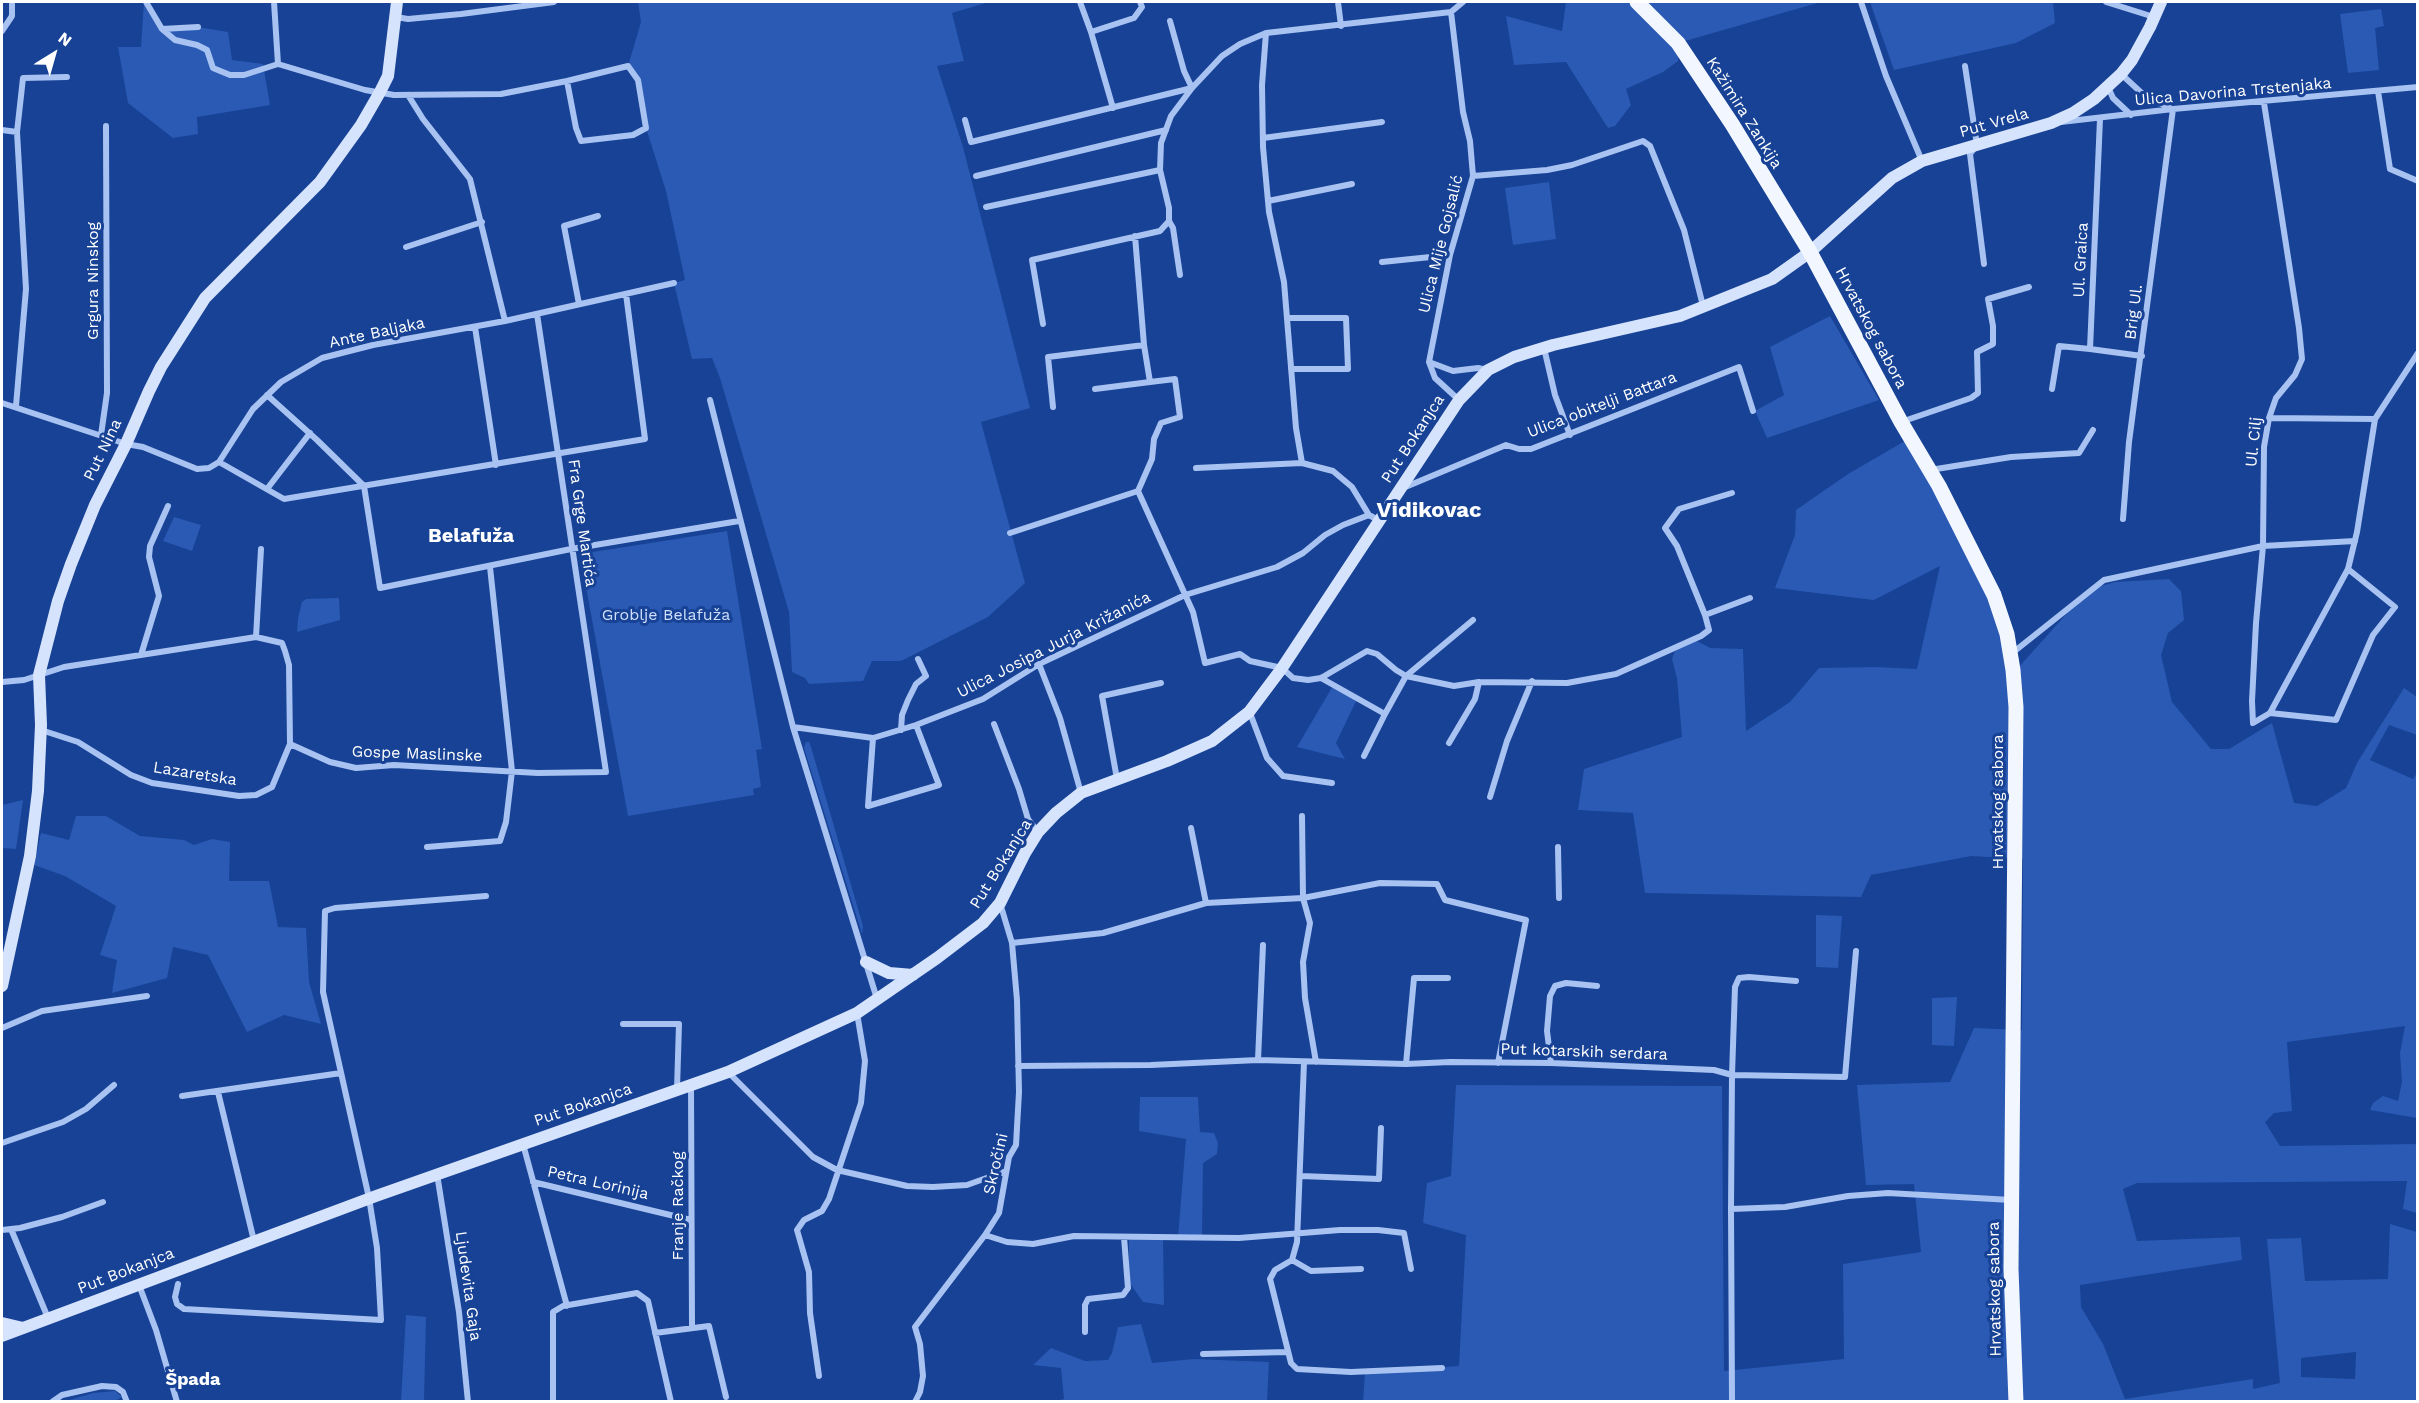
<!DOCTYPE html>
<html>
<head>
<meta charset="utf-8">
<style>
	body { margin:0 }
	#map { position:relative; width:2419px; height:1403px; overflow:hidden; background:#174295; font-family:"Work Sans",sans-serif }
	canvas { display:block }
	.frame { position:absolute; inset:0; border:3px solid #fff; pointer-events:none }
	.north { position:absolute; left:24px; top:24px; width:60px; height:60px; -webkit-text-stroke:4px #174295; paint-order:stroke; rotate:37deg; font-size:16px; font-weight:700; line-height:24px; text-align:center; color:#fff }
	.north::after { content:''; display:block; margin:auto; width:21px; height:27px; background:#fff; clip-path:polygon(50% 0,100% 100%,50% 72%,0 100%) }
</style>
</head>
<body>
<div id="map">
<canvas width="2419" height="1403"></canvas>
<div class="frame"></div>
<div class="north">N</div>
</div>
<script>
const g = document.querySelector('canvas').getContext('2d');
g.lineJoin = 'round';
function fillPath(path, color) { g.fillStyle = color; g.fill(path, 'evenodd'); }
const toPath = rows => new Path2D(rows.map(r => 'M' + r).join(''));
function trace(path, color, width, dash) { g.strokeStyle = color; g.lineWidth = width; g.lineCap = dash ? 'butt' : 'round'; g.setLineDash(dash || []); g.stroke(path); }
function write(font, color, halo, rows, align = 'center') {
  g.font = font + ' "Work Sans",sans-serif'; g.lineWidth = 6; g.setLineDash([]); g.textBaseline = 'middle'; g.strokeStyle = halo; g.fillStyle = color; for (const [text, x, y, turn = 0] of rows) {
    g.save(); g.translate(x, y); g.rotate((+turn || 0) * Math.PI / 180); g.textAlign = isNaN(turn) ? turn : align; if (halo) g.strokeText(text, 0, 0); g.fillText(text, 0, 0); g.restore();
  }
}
const green = toPath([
	[144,2,162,29,198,27,228,32,232,60,263,64,270,105,197,117,198,134,173,138,128,103,118,47,141,47],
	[638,2,989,2,952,13,964,61,937,66,963,147,1030,408,981,422,1025,583,988,617,901,661,872,661,863,681,809,684,805,678,792,672,789,612,720,378,712,358,692,359,674,283,685,280,666,191,646,128,638,81,628,66,641,22],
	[1566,2,1821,2,1678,43,1678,61,1663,72,1626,89,1631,105,1615,126,1608,128,1566,62,1514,65,1506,16,1562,31],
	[1870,2,2053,2,2055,23,2016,43,1894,70],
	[2381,9,2384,26,2375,28,2379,70,2348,73,2340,14],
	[1549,182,1556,239,1513,245,1505,188],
	[1830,316,1879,400,1767,438,1755,411,1784,395,1770,347],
	[1910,438,1994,595,2017,669,2088,590,2115,582,2169,579,2181,591,2184,620,2168,633,2161,655,2172,702,2211,749,2229,749,2272,723,2294,803,2317,806,2346,788,2357,763,2404,688,2417,697,2417,735,2389,725,2370,760,2413,779,2417,773,2417,1118,2370,1110,2373,1103,2383,1096,2398,1101,2402,1082,2400,1053,2405,1026,2287,1042,2292,1111,2274,1113,2265,1122,2280,1146,2417,1144,2417,1213,2403,1209,2407,1181,2137,1183,2123,1189,2137,1241,2240,1237,2242,1260,2080,1285,2081,1307,2103,1344,2125,1399,2253,1379,2253,1389,2280,1383,2267,1239,2301,1238,2305,1281,2388,1279,2390,1224,2417,1232,2417,1401,1363,1402,1365,1373,1459,1366,1466,1235,1423,1223,1427,1183,1451,1176,1456,1085,1722,1086,1724,1371,1844,1359,1843,1264,1921,1252,1914,1184,1866,1185,1857,1085,1950,1082,1974,1028,2022,1030,2023,859,1971,856,1871,875,1861,897,1645,893,1633,813,1578,810,1584,769,1682,737,1677,678,1672,659,1675,651,1697,641,1710,648,1743,649,1746,731,1790,702,1819,668,1875,667,1917,669,1940,566,1874,600,1775,588,1795,535,1796,510,1848,474],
	[2356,1352,2355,1379,2301,1377,2301,1358],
	[174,517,201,525,192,551,163,541],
	[727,531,762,749,756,750,761,787,753,789,754,795,628,816,580,554],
	[339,598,340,620,297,632,298,618,302,602,306,599],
	[1334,684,1358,697,1336,743,1345,759,1297,747],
	[806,742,809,742,811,747,863,926,862,934,804,748],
	[23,800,16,849,2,848,2,805],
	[76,816,106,816,140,836,184,840,194,845,212,839,230,842,229,881,269,881,278,927,306,928,309,982,321,1024,284,1015,247,1032,208,955,173,947,167,978,112,993,117,960,100,955,116,906,65,876,34,865,41,833,69,840],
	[1816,915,1842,916,1838,968,1816,967],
	[1957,997,1954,1046,1932,1045,1932,998],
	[1140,1097,1198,1097,1200,1132,1214,1133,1218,1143,1217,1154,1203,1163,1202,1238,1178,1237,1186,1139,1139,1131],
	[1129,1237,1163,1237,1164,1305,1143,1302,1129,1282],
	[406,1315,426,1317,424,1401,401,1401],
	[1141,1324,1152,1363,1194,1359,1269,1362,1267,1401,1056,1401,1064,1399,1061,1368,1033,1365,1051,1348,1085,1361,1108,1360,1112,1353,1118,1327],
	[115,1391,122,1397,115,1401,63,1402,93,1393]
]);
const minor = toPath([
	[146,2,162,29,198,27],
	[274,2,278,64],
	[1080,2,1091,32],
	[1338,2,1341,26],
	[1861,2,1886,76,1922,161],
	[2106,2,2154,17],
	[1451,12,1463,112,1470,141,1473,176,1450,255,1429,362,1435,378,1459,400],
	[396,17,408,19,461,14,554,2],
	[162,29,175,40,197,45,207,50,213,68,230,75,244,75,278,64,365,90,394,95,501,94,567,81,628,66,638,80,646,128,633,135,581,141,576,128,567,81],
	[2,31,12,16,12,2],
	[1965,66,1977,145,1970,154,1984,264],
	[2121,74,2146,97,2170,108],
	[2108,87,2113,98,2131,115],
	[2378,91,2390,169,2418,181],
	[408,95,423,119,470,179,505,321],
	[2264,103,2299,328,2302,359,2295,375,2276,398,2269,418,2264,447,2263,546,2256,623,2252,701,2253,723,2270,713,2336,720,2373,635,2395,607,2348,569],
	[1113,108,1091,32,1134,18,1142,7,1140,2],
	[2100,119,2090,349,2142,356],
	[965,120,971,142,1192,88,1184,71,1170,21],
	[2061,122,2173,109,2418,87],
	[2,130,17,132],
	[1263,138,1382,122],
	[976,176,1166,130],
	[1473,176,1547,170,1572,165,1643,141,1650,146,1684,230,1703,306],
	[1268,201,1352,184],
	[986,207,1160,170],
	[1169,221,1173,228,1180,275],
	[406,247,482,222],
	[1382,262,1450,255],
	[579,304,564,226,598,216],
	[1287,318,1346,318,1348,369,1291,369],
	[1043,324,1032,260,1160,231,1169,221,1169,208,1160,170,1161,143,1171,116,1192,88,1222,56,1240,44,1266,33],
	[475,327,496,465],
	[1544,348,1555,395,1570,435],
	[1429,362,1453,371,1478,368,1488,370],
	[1095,389,1150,382],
	[2052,389,2059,346,2090,349],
	[267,395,317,440,364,486,380,588,571,549,739,521],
	[710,400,793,727,877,999],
	[2,403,126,444,143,447,197,469,209,468,219,462,253,409,281,382,322,358,373,345,505,321,674,283],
	[16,406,26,289,17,132,23,78,67,77],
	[1053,407,1048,357,1144,345,1135,236],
	[2269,418,2375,419],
	[1901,422,1971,398,1978,393,1977,352,1993,344,1993,326,1988,299,2029,287],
	[101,435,107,393,106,126],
	[219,462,284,499,645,439,626,294],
	[1196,468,1302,463],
	[1930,470,2011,457,2079,453,2093,430],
	[1403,488,1506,445,1519,449,1531,449,1739,367,1753,411],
	[267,489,310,433],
	[1138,491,1152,459,1154,439,1161,423,1180,417,1175,379,1150,382,1144,345],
	[2123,519,2129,442,2173,109],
	[1380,521,1369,515,1352,487,1333,471,1302,463,1296,428,1284,282,1269,212,1263,147,1262,85,1266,33,1451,12,1463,2],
	[1010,533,1138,491,1193,612,1205,663,1240,654,1250,661,1282,668,1293,678,1308,680,1321,678,1367,651,1377,654,1396,670,1406,676,1454,686,1479,682,1567,683,1616,674,1701,636,1709,630,1705,615,1750,598],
	[1705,615,1677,546,1665,528,1679,509,1732,493],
	[256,637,261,549],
	[2011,654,2104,580,2263,546,2355,541],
	[141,655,159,596,149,557,150,546,168,506],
	[1039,664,1060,718,1081,793],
	[1321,678,1385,714,1406,676,1473,620],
	[2,682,24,680,64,667,256,637,282,643,285,651,289,665,290,744,330,762,356,768,394,765,538,773,606,772,537,314],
	[1250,713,1267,758,1283,776,1332,783],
	[2270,713,2348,569,2357,532,2375,419,2418,353],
	[994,724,1019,789,1028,819,1038,832],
	[793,727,873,738,916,725,983,699,1039,664,1185,595,1277,567,1303,553,1325,535,1343,525,1369,515],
	[41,730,78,742,131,775,152,783,239,796,256,795,272,787,290,744],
	[901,730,902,715,908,700,916,684,926,676,918,659],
	[873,738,868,806,939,785,916,725],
	[1449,743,1475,699,1479,682],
	[1364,756,1385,714],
	[1117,779,1102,696,1161,683],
	[1490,797,1507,741,1532,681],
	[1302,816,1303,898,1310,923,1303,962,1305,998,1316,1062],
	[1191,828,1206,903],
	[427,847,500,841,506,822,512,771,490,567],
	[1558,847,1559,898],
	[1012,943,1103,933,1206,903,1303,898,1380,883,1437,884,1445,900,1526,920,1498,1063],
	[1796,981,1749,977,1739,978,1735,987,1732,1075,1845,1077,1856,951],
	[623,1024,679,1024,677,1089],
	[2,1028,42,1011,147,996],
	[1258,1060,1263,945],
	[1304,1062,1297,1242,1292,1260,1275,1270,1270,1279,1291,1363,1297,1369,1351,1372,1442,1368],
	[1551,1063,1547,1031,1550,996,1555,986,1566,983,1597,986],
	[1406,1064,1414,978,1448,978],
	[1018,1066,1151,1065,1258,1060,1406,1064,1450,1062,1551,1063,1714,1070,1732,1075,1731,1209,1785,1207,1848,1196,1888,1193,2011,1200],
	[728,1072,813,1157,837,1170,907,1186,933,1187,967,1185,1006,1171],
	[691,1085,692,1326],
	[218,1092,254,1241],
	[182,1096,341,1073],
	[2,1143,63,1122,86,1109,114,1085],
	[523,1144,567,1306],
	[437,1174,459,1312,468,1402],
	[1301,1176,1379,1179,1381,1128],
	[533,1182,691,1220],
	[1731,1209,1732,1402],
	[11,1229,48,1318],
	[2,1230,20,1228,62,1217,103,1202],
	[985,1235,1007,1242,1033,1244,1074,1236,1239,1238,1340,1230,1378,1230,1404,1233,1411,1269],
	[1292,1260,1311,1271,1361,1269],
	[178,1284,175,1297,177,1304,184,1309,381,1320,377,1248,369,1198,323,992,325,911,335,908,486,896],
	[139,1285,156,1330,177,1402],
	[1085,1332,1085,1305,1088,1299,1123,1295,1128,1288,1124,1237],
	[655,1333,709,1326,726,1397],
	[1203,1354,1288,1352],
	[819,1376,810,1313,809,1272,797,1230,804,1220,822,1211,829,1199,861,1103,865,1061,857,1013],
	[52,1402,62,1395,102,1386,116,1387,123,1392,127,1402],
	[553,1402,553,1312,563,1306,637,1293,648,1301,671,1402],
	[915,1402,920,1392,923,1376,920,1344,915,1327,985,1235,999,1213,1009,1157,1016,1145,1019,1092,1017,1000,1012,943,1000,903]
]);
const secondary = toPath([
	[866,962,889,973,913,975],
	[2,986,30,856,38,791,41,725,39,675,58,601,71,564,95,505,126,444,149,391,161,367,205,298,320,182,361,125,380,92,388,76,397,2],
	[2,1323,23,1328],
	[2,1336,376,1196,728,1072,857,1013,937,958,983,923,1000,903,1025,853,1038,832,1056,813,1081,793,1167,761,1212,741,1249,712,1282,668,1459,400,1488,370,1514,357,1553,345,1680,316,1772,279,1810,252,1892,178,1922,161,2051,123,2073,113,2094,99,2121,74,2132,60,2150,27,2161,2]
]);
const primary = toPath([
	[1637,2,1678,43,1732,124,1810,252,1901,422,1939,486,1994,595,2007,634,2013,670,2016,707,2011,1269,2016,1402]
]);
const streetNames = [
	["Ulica Davorina Trstenjaka",2233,92,-5],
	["Kažimira Zankija",1744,113,58],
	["Put Vrela",1994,123,-16],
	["Ulica Mije Gojsalić",1441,244,-76],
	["Ul. Graica",2081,260,-87],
	["Grgura Ninskog",93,281,-90],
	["Brig Ul.",2134,312,-83],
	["Hrvatskog sabora",1871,328,62],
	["Ante Baljaka",377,333,-12],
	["Ulica obitelji Battara",1602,405,-21],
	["Put Bokanjca",1413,439,-57],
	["Ul. Cilj",2254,442,-84],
	["Put Nina",103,450,-64],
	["Fra Grge Martića",582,523,82],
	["Ulica Josipa Jurja Križanića",1054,645,-27],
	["Gospe Maslinske",417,754,2],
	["Lazaretska",195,774,9],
	["Hrvatskog sabora",1998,802,-90],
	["Put Bokanjca",1001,864,-58],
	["Put kotarskih serdara",1584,1052,2],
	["Put Bokanjca",583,1105,-19],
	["Skročini",996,1164,-77],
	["Petra Lorinija",598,1183,13],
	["Franje Račkog",678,1206,-90],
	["Put Bokanjca",126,1271,-21],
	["Ljudevita Gaja",468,1286,82],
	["Hrvatskog sabora",1995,1289,-91]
];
const parkNames = [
	["Groblje Belafuža",666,615]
];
const neighbourhoodNames = [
	["Špada",193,1380]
];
const quarterNames = [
	["Belafuža",471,536]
];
const districtNames = [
	["Vidikovac",1429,511]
];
fillPath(green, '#2a5ab4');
trace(minor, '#a8c2f1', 6);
trace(secondary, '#d6e3fc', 12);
trace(primary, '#f2f6ff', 15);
write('16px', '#fff', '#174295', streetNames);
write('16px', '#cfdffc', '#174295', parkNames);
write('bold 18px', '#fff', '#174295', neighbourhoodNames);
write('bold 20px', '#fff', '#174295', quarterNames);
write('bold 22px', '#fff', '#174295', districtNames);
</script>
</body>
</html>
